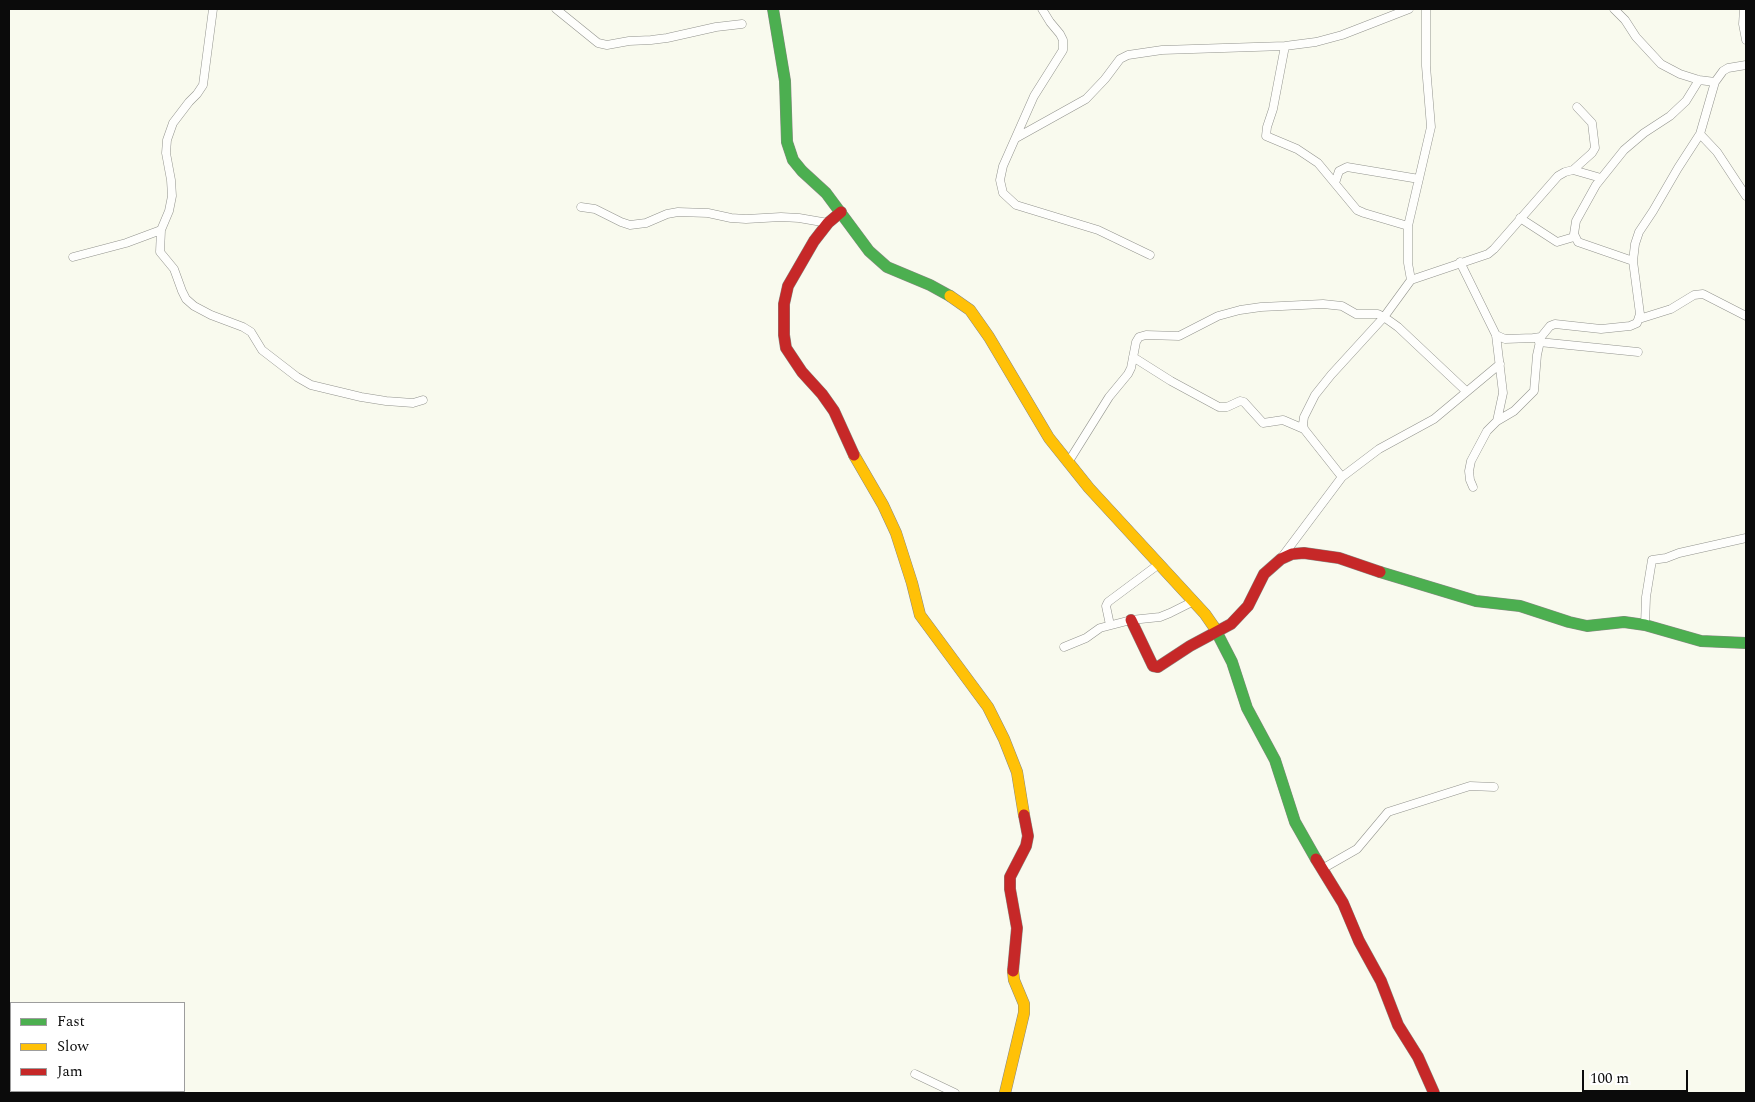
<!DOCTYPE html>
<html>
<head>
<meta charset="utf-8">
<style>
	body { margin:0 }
	#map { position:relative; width:1755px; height:1102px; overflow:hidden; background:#f9faee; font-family:Spectral,serif }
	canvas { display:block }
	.frame { position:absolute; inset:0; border:10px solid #0b0b0b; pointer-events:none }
	.legend { position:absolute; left:10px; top:1002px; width:175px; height:90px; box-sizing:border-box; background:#fff; border:1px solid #9d9d9d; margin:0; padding:6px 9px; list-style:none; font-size:15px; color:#0b0b0b }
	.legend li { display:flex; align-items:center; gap:10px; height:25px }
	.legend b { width:25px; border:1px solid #9d9d9d }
	.scale { position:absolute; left:1582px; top:1070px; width:106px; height:22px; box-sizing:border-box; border:2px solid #0b0b0b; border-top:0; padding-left:6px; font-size:15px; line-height:18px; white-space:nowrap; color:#0b0b0b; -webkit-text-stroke:4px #fff; paint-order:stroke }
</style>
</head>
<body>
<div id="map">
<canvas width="1755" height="1102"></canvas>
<div class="frame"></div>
<ul class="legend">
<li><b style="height:6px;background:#4caf50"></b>Fast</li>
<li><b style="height:6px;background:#ffc107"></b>Slow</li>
<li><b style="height:6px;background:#c62828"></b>Jam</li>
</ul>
<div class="scale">100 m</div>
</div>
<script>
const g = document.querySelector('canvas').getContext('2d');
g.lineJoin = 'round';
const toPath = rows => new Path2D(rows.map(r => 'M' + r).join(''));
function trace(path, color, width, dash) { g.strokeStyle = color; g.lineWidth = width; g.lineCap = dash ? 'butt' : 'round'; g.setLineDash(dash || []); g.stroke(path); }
const street = toPath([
	[556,9,598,43,607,45,629,41,651,40,667,38,716,27,742,24],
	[1042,9,1050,22,1060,34,1063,40,1063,50,1034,96,1003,166,1000,180,1003,193,1016,205,1098,230,1150,255],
	[1614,9,1625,20,1636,37,1661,64,1680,74,1699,80,1715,82],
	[1744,9,1743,24,1746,40],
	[1285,46,1273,109,1267,127,1266,136,1297,149,1318,163,1357,210,1364,213,1408,226],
	[1700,134,1717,152,1746,196],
	[1016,138,1086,99,1105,79,1120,59,1128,55,1162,50,1285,46,1316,42,1342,35,1409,9],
	[1573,170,1601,178],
	[1335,183,1339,171,1347,167,1419,179],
	[581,207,595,209,621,222,630,225,646,223,667,214,678,212,708,213,731,218,746,219,781,217,799,218,828,223],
	[1520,218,1557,242,1574,237],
	[161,230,160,252,174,269,182,291,186,299,194,306,211,315,243,327,251,332,262,350,297,377,311,385,361,397,386,401,413,403,423,400],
	[73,257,126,243,161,230,169,211,172,196,171,180,166,153,167,140,173,123,189,102,197,94,203,85,213,9],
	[1633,261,1578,242,1574,234,1576,221,1596,185,1624,150,1644,133,1670,116,1686,101,1699,80],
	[1460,262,1496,335,1503,393,1497,421,1487,431,1471,461,1469,471,1470,480,1473,487],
	[1411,280,1408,263,1408,226,1431,127,1426,66,1426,9],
	[1639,319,1671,309,1694,295,1703,294,1746,316],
	[1496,335,1505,339,1533,338,1541,337,1550,326,1555,324,1601,329,1630,326,1637,323,1640,314,1633,261,1635,244,1639,232,1653,211,1678,168,1700,134,1715,82,1723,71,1728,68,1746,65],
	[1539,342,1638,352],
	[1133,357,1171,381,1219,407,1227,407,1240,401,1244,402,1263,423,1283,420,1304,429],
	[1497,421,1514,411,1534,391,1537,355,1541,337],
	[1069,461,1109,397,1128,374,1131,368,1136,342,1139,337,1146,335,1179,336,1218,316,1240,310,1261,307,1323,304,1342,306,1356,314,1378,314,1384,317,1398,327,1466,391],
	[1342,477,1304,429,1303,424,1304,417,1315,395,1331,375,1384,317,1411,280,1488,254,1494,249,1558,176,1565,172,1573,170,1592,153,1595,148,1592,123,1577,107],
	[1282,557,1342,477,1379,449,1434,419,1500,364],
	[1110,625,1106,606,1108,602,1159,564],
	[1645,625,1646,597,1652,560,1666,558,1679,553,1746,538],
	[1064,647,1086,638,1100,628,1131,620,1160,617,1170,613,1194,601],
	[1322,869,1357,849,1388,812,1470,786,1494,787],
	[915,1074,955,1093]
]);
const fast = toPath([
	[773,9,785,81,787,142,793,160,802,171,826,193,869,251,887,267,930,285,950,296],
	[1380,572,1476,601,1520,606,1569,622,1587,626,1624,622,1645,625,1701,641,1746,643],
	[1214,627,1232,662,1247,708,1275,760,1295,822,1316,859]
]);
const slow = toPath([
	[950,296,970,310,989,337,1049,438,1089,488,1205,614,1214,627],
	[854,455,883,505,896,533,912,583,920,615,988,707,1004,739,1017,772,1024,815],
	[1005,1093,1024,1013,1024,1004,1014,980,1013,971]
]);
const jam = toPath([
	[841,212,828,223,814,241,788,286,784,304,784,335,786,348,802,372,822,394,834,411,854,455],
	[1131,620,1153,666,1158,667,1190,646,1231,624,1248,606,1264,574,1281,559,1292,554,1304,553,1339,558,1380,572],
	[1316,859,1343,903,1359,941,1381,981,1398,1025,1418,1057,1434,1093],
	[1013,971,1017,928,1010,889,1010,877,1026,846,1028,836,1024,815]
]);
trace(street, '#92938d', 9);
trace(fast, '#898984', 12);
trace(slow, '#898984', 12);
trace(jam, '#898984', 12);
trace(street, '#fefefc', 8);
trace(fast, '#4caf50', 11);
trace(slow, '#ffc107', 11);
trace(jam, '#c62828', 11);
</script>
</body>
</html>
